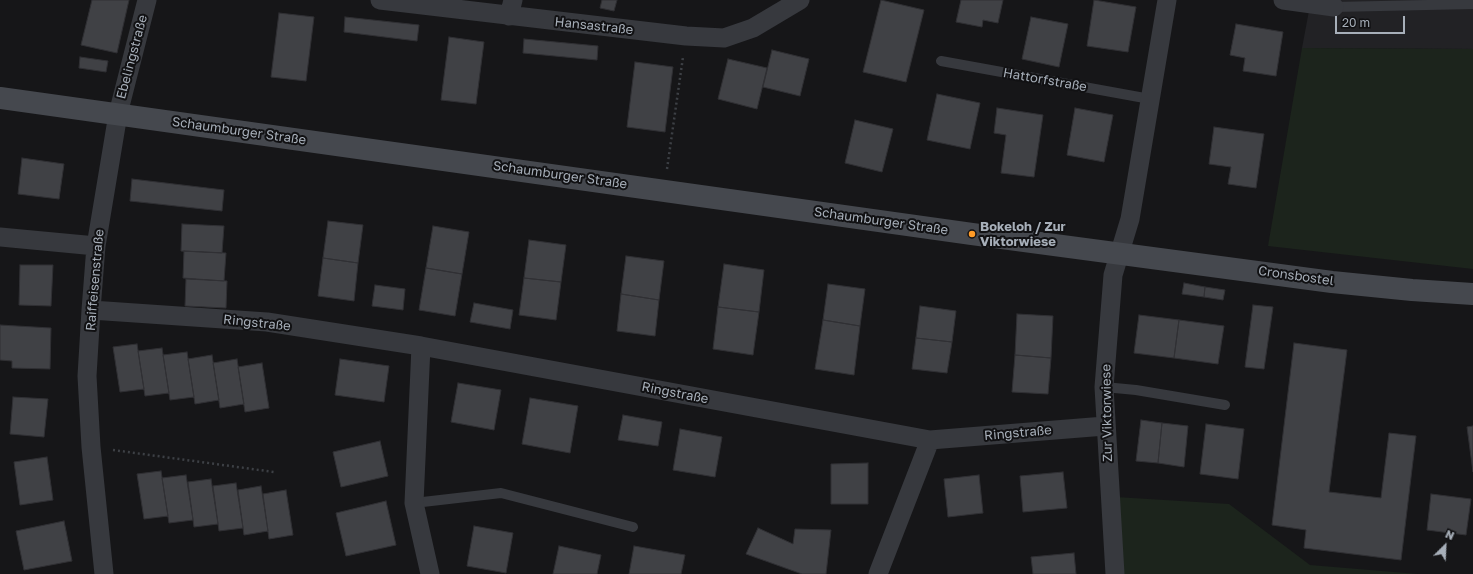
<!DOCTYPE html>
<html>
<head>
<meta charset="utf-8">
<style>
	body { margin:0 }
	#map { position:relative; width:1473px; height:574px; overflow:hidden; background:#161618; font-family:"Golos Text",sans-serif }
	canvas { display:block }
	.north { position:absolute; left:1425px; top:526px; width:40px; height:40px; -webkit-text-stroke:3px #111113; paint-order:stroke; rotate:24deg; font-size:11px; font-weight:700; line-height:16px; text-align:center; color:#a7afb9 }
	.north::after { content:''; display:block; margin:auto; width:14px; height:18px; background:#a7afb9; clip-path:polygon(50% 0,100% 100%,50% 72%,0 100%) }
	.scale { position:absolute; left:1335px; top:16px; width:70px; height:18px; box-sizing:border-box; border:2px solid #a7afb9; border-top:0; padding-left:5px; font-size:12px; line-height:14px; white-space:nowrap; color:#a7afb9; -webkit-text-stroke:3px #111113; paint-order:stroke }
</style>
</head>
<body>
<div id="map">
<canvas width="1473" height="574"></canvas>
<div class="north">N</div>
<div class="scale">20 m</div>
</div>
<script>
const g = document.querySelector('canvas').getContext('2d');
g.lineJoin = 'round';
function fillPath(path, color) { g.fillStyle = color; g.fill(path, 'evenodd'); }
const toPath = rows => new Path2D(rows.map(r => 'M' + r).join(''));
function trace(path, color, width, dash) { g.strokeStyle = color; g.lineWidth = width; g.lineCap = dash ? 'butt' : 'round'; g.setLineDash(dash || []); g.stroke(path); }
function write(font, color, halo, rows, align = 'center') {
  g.font = font + ' "Golos Text",sans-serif'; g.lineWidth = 4; g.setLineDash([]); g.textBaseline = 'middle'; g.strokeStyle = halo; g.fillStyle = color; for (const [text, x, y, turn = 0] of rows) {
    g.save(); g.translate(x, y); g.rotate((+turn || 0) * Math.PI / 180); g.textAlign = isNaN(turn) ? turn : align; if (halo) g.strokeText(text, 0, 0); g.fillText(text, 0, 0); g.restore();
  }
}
const built = toPath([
	[1311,0,1473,0,1473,49,1302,48]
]);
const green = toPath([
	[1302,48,1473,49,1473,269,1268,246],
	[1116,497,1229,504,1310,565,1418,574,1121,574]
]);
const building = toPath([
	[92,0,129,0,117,53,81,45,92,0],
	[602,0,617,0,614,11,600,8,602,0],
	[881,0,924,10,906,82,863,72,881,0],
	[961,0,1003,0,998,23,983,20,982,27,956,22,961,0],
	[1094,0,1136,7,1128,52,1087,46,1094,0],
	[279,13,314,17,306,81,271,77,279,13],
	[345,17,419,25,417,41,344,32,345,17],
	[1031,17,1068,24,1059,67,1022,59,1031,17],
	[1236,24,1283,32,1276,76,1243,71,1245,58,1230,55,1236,24],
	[449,37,484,42,476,104,441,100,449,37],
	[524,39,598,46,597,60,523,53,524,39],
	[772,50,809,59,800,96,763,87,772,50],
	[80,57,108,61,106,72,79,68,80,57],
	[728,59,767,68,757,109,718,99,728,59],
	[635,62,673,67,665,132,627,127,635,62],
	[937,94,980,103,970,149,927,140,937,94],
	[997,108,1043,115,1034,177,1001,173,1006,135,994,133,997,108],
	[1075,108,1113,115,1104,162,1067,155,1075,108],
	[855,120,893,129,882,172,845,163,855,120],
	[1214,127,1264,134,1256,188,1228,184,1231,167,1209,164,1214,127],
	[22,158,64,164,59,199,18,194,22,158],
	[132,179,224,190,222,211,130,201,132,179],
	[328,221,363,225,358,263,323,258,328,221],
	[182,224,224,226,222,253,181,251,182,224],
	[433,226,469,232,462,274,426,268,433,226],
	[529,240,566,245,561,282,524,278,529,240],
	[184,251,226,253,224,281,183,278,184,251],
	[626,256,664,261,659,300,621,294,626,256],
	[323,258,358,263,354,301,318,296,323,258],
	[724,264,764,270,759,312,718,307,724,264],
	[20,265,53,265,51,306,19,305,20,265],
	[426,268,462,274,455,316,419,310,426,268],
	[524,278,561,282,556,320,519,315,524,278],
	[186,279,227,281,226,308,185,306,186,279],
	[1184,283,1205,287,1204,297,1182,294,1184,283],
	[828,284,865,289,860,326,823,320,828,284],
	[375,285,405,289,403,310,372,306,375,285],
	[1205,287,1225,290,1223,300,1204,297,1205,287],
	[621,294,659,300,655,336,617,331,621,294],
	[474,303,513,310,510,329,470,322,474,303],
	[1253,305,1273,307,1264,369,1245,367,1253,305],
	[920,306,956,311,952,342,916,338,920,306],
	[718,307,759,312,753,355,713,349,718,307],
	[1017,314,1053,316,1051,358,1015,355,1017,314],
	[1139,315,1179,320,1174,358,1134,353,1139,315],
	[823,320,860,326,854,375,815,369,823,320],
	[1179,320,1224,326,1218,364,1174,358,1179,320],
	[0,325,51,328,50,369,12,368,12,361,0,360,0,325],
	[916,338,952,342,947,373,912,369,916,338],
	[1294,343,1347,350,1329,492,1381,498,1389,433,1416,436,1401,560,1304,548,1306,530,1272,525,1294,343],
	[137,344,144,389,120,392,113,347,137,344],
	[162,348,169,393,145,396,138,351,162,348],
	[187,352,194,397,170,400,163,355,187,352],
	[212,355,219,400,195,404,188,359,212,355],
	[1015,355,1051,358,1048,394,1012,392,1015,355],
	[237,359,244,404,220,408,213,363,237,359],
	[340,359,389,366,384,402,335,395,340,359],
	[262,363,269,408,245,412,238,367,262,363],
	[458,383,501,390,494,430,451,422,458,383],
	[13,397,48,399,44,437,10,434,13,397],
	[530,398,578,406,570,453,522,444,530,398],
	[623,415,662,422,658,446,618,440,623,415],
	[1141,420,1162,423,1158,463,1136,461,1141,420],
	[1162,423,1188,426,1184,467,1158,463,1162,423],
	[1206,424,1244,429,1238,479,1200,474,1206,424],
	[1473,426,1473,472,1467,427,1473,426],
	[680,429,722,437,715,477,673,470,680,429],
	[380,441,388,476,341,487,333,452,380,441],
	[47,457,53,500,20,505,14,462,47,457],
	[868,463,868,504,831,504,831,464,868,463],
	[161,471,168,516,144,519,137,474,161,471],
	[1063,472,1067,508,1023,512,1020,476,1063,472],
	[186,475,193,520,169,523,162,478,186,475],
	[979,475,983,513,948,517,944,479,979,475],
	[211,479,218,524,194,527,188,482,211,479],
	[236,483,243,528,219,531,213,486,236,483],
	[261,486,268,531,244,535,238,490,261,486],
	[286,490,293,535,269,539,263,494,286,490],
	[1431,494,1471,499,1466,535,1427,530,1431,494],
	[386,501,396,545,346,556,336,513,386,501],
	[64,521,72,561,24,570,16,531,64,521],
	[474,526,513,533,506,573,467,566,474,526],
	[758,528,793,544,795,529,831,530,826,574,802,574,746,554,758,528],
	[559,546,601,555,597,574,553,574,559,546],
	[634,546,685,555,681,574,629,574,634,546],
	[1074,553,1076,574,1033,574,1031,557,1074,553]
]);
const path = toPath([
	[667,169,683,57],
	[113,450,274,472]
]);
const lane = toPath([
	[1334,7,1473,4],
	[941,61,1150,99],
	[1104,387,1136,390,1225,405],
	[414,503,501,493,633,527]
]);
const street = toPath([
	[380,0,686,36,724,38,753,28,800,0],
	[1283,0,1334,7],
	[509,16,513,0],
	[0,237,96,246],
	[91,310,267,322,421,346,930,440],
	[421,346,414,503,430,574],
	[104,574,91,447,87,376,91,310,96,246,118,114,147,0],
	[878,574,930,440,1105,426],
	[1115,574,1104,387,1113,275,1130,219,1167,0]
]);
const secondary = toPath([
	[0,98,972,234,1332,282,1412,290,1473,294]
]);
const markers = [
	[972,234,4,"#ff9b27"]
];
const streetNames = [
	["Hansastraße",594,26,6],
	["Ebelingstraße",132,57,-75],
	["Hattorfstraße",1045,80,10],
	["Schaumburger Straße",239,131,8],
	["Schaumburger Straße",560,175,8],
	["Schaumburger Straße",881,221,8],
	["Cronsbostel",1296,276,8],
	["Raiffeisenstraße",95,280,-85],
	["Ringstraße",257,323,6],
	["Ringstraße",675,393,11],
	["Zur Viktorwiese",1107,413,-91],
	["Ringstraße",1018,433,-5]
];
const poiNames = [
	["Bokeloh / Zur",980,227],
	["Viktorwiese",980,242]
];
fillPath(built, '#222225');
fillPath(green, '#1c241c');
fillPath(building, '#404145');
trace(building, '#303034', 1);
trace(path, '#3d4045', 2.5, [2, 3]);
trace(lane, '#37393e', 10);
trace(street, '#37393e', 19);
trace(secondary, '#45484e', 22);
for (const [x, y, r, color] of markers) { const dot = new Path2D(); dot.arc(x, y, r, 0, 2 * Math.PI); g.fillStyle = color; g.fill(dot); trace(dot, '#111113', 1.5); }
write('13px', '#a7afb9', '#111113', streetNames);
write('bold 13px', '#a7afb9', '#111113', poiNames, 'left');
</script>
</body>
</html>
